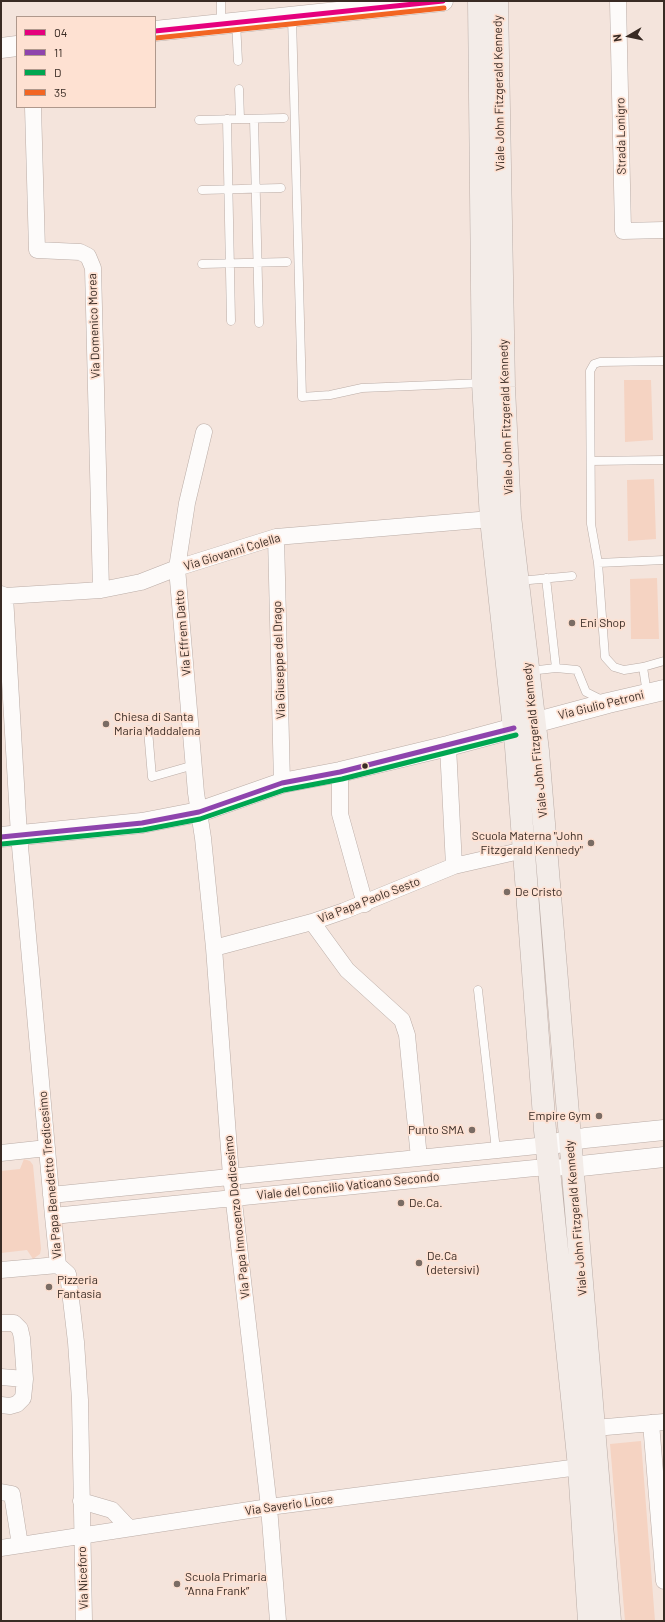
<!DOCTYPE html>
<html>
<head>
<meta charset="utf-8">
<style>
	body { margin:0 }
	#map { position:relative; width:665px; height:1622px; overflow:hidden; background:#f4e4dc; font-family:Barlow,sans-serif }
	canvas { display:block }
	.frame { position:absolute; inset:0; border:2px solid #392b24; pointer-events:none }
	.legend { position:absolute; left:16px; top:16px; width:140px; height:92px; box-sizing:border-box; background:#fee1d2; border:1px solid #af988c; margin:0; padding:5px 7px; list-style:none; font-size:12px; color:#392b24 }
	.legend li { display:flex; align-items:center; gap:8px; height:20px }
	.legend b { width:20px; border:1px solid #af988c }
	.north { position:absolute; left:609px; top:16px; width:40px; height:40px; -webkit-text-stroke:3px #fee1d2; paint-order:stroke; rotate:261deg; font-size:11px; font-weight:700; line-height:16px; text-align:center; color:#392b24 }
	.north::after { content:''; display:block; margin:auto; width:14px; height:18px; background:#392b24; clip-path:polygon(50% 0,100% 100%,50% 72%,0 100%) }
</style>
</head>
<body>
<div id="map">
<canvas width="665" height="1622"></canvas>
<div class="frame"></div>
<ul class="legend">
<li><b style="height:5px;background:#e5007d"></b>04</li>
<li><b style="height:5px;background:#8e44ad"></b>11</li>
<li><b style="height:5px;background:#00a651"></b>D</li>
<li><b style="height:5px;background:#f26522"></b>35</li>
</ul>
<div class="north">N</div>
</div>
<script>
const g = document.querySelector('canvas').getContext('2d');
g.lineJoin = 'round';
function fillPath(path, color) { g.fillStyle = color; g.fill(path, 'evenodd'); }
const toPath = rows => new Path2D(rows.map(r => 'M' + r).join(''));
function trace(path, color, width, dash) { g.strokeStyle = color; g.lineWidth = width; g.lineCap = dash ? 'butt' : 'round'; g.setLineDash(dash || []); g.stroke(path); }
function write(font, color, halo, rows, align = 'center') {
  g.font = font + ' Barlow,sans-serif'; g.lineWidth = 3.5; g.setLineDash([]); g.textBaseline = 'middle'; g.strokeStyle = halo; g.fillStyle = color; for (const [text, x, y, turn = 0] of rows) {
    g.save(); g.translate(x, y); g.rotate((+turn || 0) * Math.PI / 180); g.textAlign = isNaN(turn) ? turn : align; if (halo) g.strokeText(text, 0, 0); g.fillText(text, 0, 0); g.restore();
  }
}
const green = toPath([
	[624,380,651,380,653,440,625,442],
	[654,479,656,539,628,541,627,480],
	[657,578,659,639,631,639,630,579],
	[24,1159,30,1161,33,1165,41,1249,40,1254,33,1259,27,1250,1,1253,1,1171,20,1169],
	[641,1441,655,1621,625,1621,610,1444]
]);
const service = toPath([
	[292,17,302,397,330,395,362,388,483,383],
	[236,22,238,61],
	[221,24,221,1],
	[239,89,240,119],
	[227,119,231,321],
	[254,119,259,323],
	[199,120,284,118],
	[202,190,281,188],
	[202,264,287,262],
	[664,361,600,362,594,364,590,371,591,524,598,563,605,657,614,667,624,670,643,667,664,661],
	[591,461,664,460],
	[598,563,664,560],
	[546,578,556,668],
	[519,581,572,576],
	[643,667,647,694],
	[529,671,556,668,577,670,586,692,604,701],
	[148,730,152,777,194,765],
	[478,990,496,1150]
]);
const minor = toPath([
	[618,1,623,231,664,230],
	[33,107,37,250,80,252,88,256,93,268,101,590],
	[204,432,187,503,177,568,196,793,203,838,214,948,231,1176,269,1507,278,1621],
	[276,537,282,783],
	[1,594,5,596,101,590,141,582,177,568,276,537,491,519],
	[5,596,19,835,53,1216,58,1265,68,1274,76,1342,80,1400,84,1621],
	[448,746,454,866],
	[340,772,340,814,365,904],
	[312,922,347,970,402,1020,407,1035,419,1158],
	[214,948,312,922,344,911,454,866,524,850],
	[1,1153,47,1148],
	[51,1195,547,1145],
	[53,1216,535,1168,572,1167],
	[1,1270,58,1265],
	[1,1323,14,1323,20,1329,22,1338,25,1379,23,1398,17,1404,10,1406,1,1405],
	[1,1377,25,1379],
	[651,1423,664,1581],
	[583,1429,664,1422],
	[1,1492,12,1494,20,1545],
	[81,1501,112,1510,129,1528],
	[1,1548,269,1507,579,1467]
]);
const tertiary = toPath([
	[155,31,443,1],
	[1,48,17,46],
	[1,837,142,823,199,812,282,783,340,772,448,746,608,703,664,690],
	[547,1145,585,1138,664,1130],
	[572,1167,664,1157]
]);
const secondary = toPath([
	[479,1,483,383,491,519,516,747,545,1130,579,1467,589,1621],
	[497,1,504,387,510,516,538,751,610,1621]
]);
const bus1 = toPath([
	[155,31,443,1]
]);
const bus2 = toPath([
	[1,837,142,823,199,812,282,783,340,772,514,728]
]);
const bus3 = toPath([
	[2,844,143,830,200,819,284,790,342,779,516,735]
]);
const bus4 = toPath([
	[156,38,444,8]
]);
const markers = [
	[572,623,4,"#7a6c64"],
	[106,724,4,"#7a6c64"],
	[365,766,3.5,"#392b24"],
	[591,843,4,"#7a6c64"],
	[507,892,4,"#7a6c64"],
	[599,1116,4,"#7a6c64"],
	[472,1130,4,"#7a6c64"],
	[401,1203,4,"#7a6c64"],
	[419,1263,4,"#7a6c64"],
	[49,1287,4,"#7a6c64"],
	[177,1584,4,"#7a6c64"]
];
const streetNames = [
	["Viale John Fitzgerald Kennedy",499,93,-91],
	["Strada Lonigro",621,136,-91],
	["Via Domenico Morea",94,326,-92],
	["Viale John Fitzgerald Kennedy",506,417,-92],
	["Via Giovanni Colella",232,552,-17],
	["Via Effrem Datto",183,633,-95],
	["Via Giuseppe del Drago",279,660,-92],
	["Via Giulio Petroni",601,705,-14],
	["Viale John Fitzgerald Kennedy",535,740,-96],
	["Via Papa Paolo Sesto",369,900,-21],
	["Via Papa Benedetto Tredicesimo",50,1175,-95],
	["Viale del Concilio Vaticano Secondo",348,1186,-6],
	["Via Papa Innocenzo Dodicesimo",237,1217,-96],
	["Viale John Fitzgerald Kennedy",576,1218,-95],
	["Via Saverio Lioce",289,1505,-8],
	["Via Niceforo",83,1578,-92]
];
const poiNames = [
	["Eni Shop",580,623],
	["Chiesa di Santa",114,717],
	["Maria Maddalena",114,731],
	["Scuola Materna \"John",583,836,"right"],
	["Fitzgerald Kennedy\"",583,850,"right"],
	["De Cristo",515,892],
	["Empire Gym",591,1116,"right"],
	["Punto SMA",464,1130,"right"],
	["De.Ca.",409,1203],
	["De.Ca",427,1256],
	["(detersivi)",427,1270],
	["Pizzeria",57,1280],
	["Fantasia",57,1294],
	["Scuola Primaria",185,1577],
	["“Anna Frank”",185,1591]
];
fillPath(green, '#f5d3c2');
trace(service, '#baaca6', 9);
trace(minor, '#baaca6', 17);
trace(tertiary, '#baaca6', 21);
trace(secondary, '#baaca6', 23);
trace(service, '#fdfbfa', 8);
trace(minor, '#fdfbfa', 16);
trace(tertiary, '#fdfbfa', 20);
trace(secondary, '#f3ece8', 22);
trace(bus1, '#e5007d', 5);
trace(bus2, '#8e44ad', 5);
trace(bus3, '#00a651', 5);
trace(bus4, '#f26522', 5);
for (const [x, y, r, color] of markers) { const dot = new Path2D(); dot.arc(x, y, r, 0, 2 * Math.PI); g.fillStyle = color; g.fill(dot); trace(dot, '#fee1d2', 1.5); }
write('12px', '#392b24', '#fee1d2', streetNames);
write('12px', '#392b24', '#fee1d2', poiNames, 'left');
</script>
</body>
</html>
